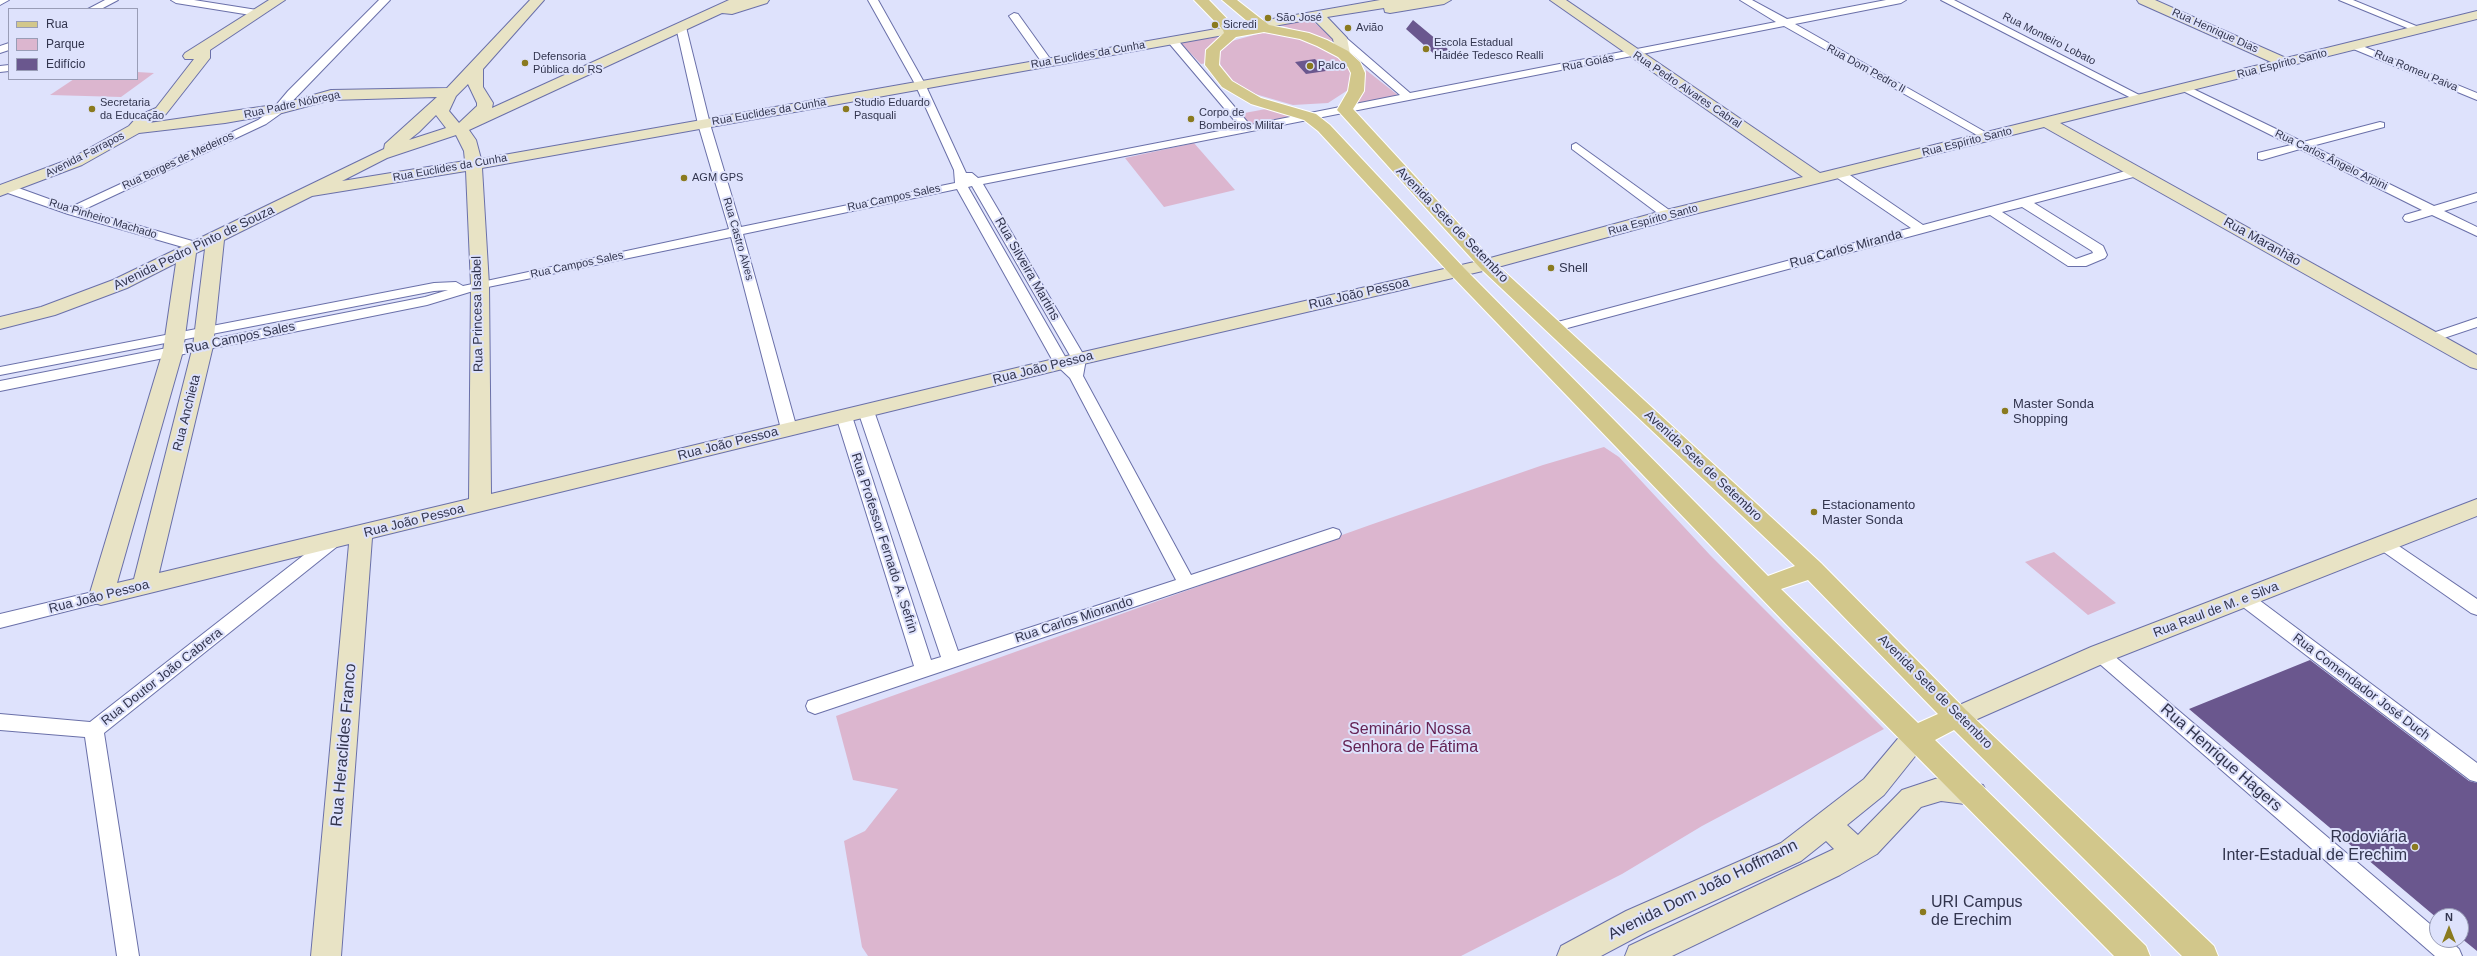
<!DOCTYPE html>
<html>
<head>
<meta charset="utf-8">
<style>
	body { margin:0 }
	#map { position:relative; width:2477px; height:956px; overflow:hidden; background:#dee2fc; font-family:Arial,sans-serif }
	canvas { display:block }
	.legend { position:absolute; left:8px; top:8px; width:130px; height:72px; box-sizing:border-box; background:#dee2fc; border:1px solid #999db6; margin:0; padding:5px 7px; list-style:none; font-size:12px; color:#32354e }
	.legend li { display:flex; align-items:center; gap:8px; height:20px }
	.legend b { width:20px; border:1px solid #999db6 }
	.north { position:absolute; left:2429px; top:908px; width:40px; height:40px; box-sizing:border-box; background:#dee2fc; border:1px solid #999db6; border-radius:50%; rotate:0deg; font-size:11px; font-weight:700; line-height:16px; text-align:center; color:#32354e }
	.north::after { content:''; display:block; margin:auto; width:14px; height:18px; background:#8a7a1f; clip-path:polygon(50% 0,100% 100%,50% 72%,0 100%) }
</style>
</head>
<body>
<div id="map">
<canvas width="2477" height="956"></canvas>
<ul class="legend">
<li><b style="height:5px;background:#d2c78b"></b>Rua</li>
<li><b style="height:11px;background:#dcb6cf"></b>Parque</li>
<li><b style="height:11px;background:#6a578e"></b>Edifício</li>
</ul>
<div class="north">N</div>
</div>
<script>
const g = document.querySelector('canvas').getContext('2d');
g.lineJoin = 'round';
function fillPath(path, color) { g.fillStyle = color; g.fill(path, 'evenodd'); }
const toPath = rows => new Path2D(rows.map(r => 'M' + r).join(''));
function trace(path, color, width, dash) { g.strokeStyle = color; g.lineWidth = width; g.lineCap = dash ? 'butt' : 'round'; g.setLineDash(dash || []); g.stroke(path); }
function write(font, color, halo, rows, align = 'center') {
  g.font = font + ' Arial,sans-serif'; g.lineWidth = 4; g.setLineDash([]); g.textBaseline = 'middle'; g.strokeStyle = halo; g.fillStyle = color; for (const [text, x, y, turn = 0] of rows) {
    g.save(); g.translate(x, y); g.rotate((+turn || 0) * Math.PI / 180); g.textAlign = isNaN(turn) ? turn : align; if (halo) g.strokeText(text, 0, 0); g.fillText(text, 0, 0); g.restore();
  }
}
const green = toPath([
	[1309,18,1338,43,1276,24],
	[1265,32,1289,35,1329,50,1346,63,1351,72,1348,90,1328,103,1293,105,1255,94,1234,82,1223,70,1218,59,1220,52,1232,41],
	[1216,33,1220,36,1209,48,1207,63,1201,64,1178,40],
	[1366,70,1399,96,1358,104,1355,100,1362,94],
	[137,72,154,73,121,97,50,95,74,79,137,79],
	[1266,109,1289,114,1294,118,1251,126,1239,114],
	[1194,143,1235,190,1164,207,1125,158],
	[1604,447,1619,457,1710,555,1884,729,1702,826,1622,874,1461,956,868,956,862,947,844,841,865,831,898,789,853,780,836,716,1370,525,1543,465],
	[2054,552,2116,603,2088,615,2025,562]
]);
const building = toPath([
	[1413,20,1449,50,1433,53,1406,29],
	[1315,59,1326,71,1306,74,1295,62],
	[2310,660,2469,781,2477,783,2477,951,2461,938,2461,916,2437,918,2189,709]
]);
const street = toPath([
	[0,0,9,0,0,5,0,0],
	[105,0,118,0,101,9,88,9,105,0],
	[171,0,194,0,257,10,262,13,257,16,176,3,171,0],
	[379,0,390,0,280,114,266,124,83,210,203,244,205,247,203,250,193,250,68,214,5,192,3,189,9,185,13,186,71,207,258,120,272,110,288,91,379,0],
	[868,0,878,0,925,84,966,173,972,173,978,178,1240,127,1168,42,1167,40,1172,37,1176,38,1250,125,1400,95,1336,40,1336,36,1344,36,1410,93,1776,22,1740,0,1752,0,1787,19,1886,0,1906,0,1901,3,1795,24,1994,137,1988,140,1984,139,1784,26,983,184,1086,359,1083,376,1191,575,1333,528,1339,530,1341,534,1339,538,815,714,808,711,806,706,808,701,914,666,836,416,839,413,844,411,852,416,931,660,941,657,858,411,861,408,871,408,874,411,958,651,1176,580,1070,378,1054,363,957,189,743,234,797,429,789,434,781,429,731,237,483,288,427,305,0,391,0,381,425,297,448,290,434,291,0,375,0,367,434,283,456,282,463,286,729,229,698,124,676,27,681,24,686,27,710,124,741,227,955,183,954,170,915,84,868,0],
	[972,186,1072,359,1071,364,1067,360,968,187,972,186],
	[1941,0,1954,0,2147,99,2145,101,2137,101,1941,0],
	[2339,0,2353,0,2426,30,2425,32,2417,32,2339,0],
	[1014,13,1018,14,1051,60,1051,64,1043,64,1009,16,1014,13],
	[9,43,9,50,0,53,0,46,9,43],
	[2355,43,2477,93,2477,100,2351,48,2350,46,2355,43],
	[9,65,9,71,0,72,0,66,9,65],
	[2185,85,2303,142,2380,122,2384,123,2384,127,2312,146,2434,206,2477,193,2477,201,2444,211,2477,227,2477,236,2432,215,2409,222,2405,221,2403,218,2405,215,2422,210,2300,149,2262,160,2258,159,2258,153,2291,145,2181,90,2181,86,2185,85],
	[1576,143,1672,212,1674,215,1672,218,1664,218,1572,149,1572,145,1576,143],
	[2137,168,2141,169,2143,172,2141,175,2034,203,2103,246,2107,255,2105,258,2086,266,2068,266,1990,215,1560,330,1555,331,1548,327,1550,324,1911,228,1836,177,1834,174,1836,171,1844,171,1923,225,2137,168],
	[2022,207,2092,251,2093,253,2076,259,2002,212,2022,207],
	[2477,318,2477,327,2432,342,2425,338,2427,335,2477,318],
	[333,535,339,537,341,541,339,545,104,733,139,956,117,956,85,737,0,730,0,714,90,722,327,537,333,535],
	[2384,538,2390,540,2477,599,2477,615,2471,613,2378,548,2376,544,2378,540,2384,538],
	[101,590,107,591,110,596,107,601,0,628,0,614,101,590],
	[2245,593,2251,594,2477,763,2477,782,2470,780,2239,604,2236,599,2239,594,2245,593],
	[2100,647,2106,649,2437,930,2437,940,2449,940,2459,949,2462,956,2435,956,2094,659,2091,654,2094,649,2100,647]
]);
const secondary = toPath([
	[269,0,285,0,210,50,210,58,166,114,149,123,281,104,331,90,447,88,530,0,544,0,483,69,483,87,493,103,492,108,729,0,769,0,767,3,732,14,722,13,469,130,476,140,481,159,1380,0,1451,0,1444,4,1390,13,1385,12,1384,8,1327,17,1347,38,1350,54,1343,58,1336,54,1333,39,1313,19,482,168,489,285,491,494,1079,353,1483,260,1662,211,1803,177,1550,0,1566,0,1820,173,2271,62,2139,3,2137,0,2155,0,2286,58,2477,11,2477,19,2060,123,2477,355,2477,369,2470,367,2044,127,1674,219,1487,270,1079,365,372,538,341,956,311,956,349,544,101,605,92,602,89,596,163,351,176,263,127,288,55,315,0,329,0,317,41,307,113,280,384,149,385,144,437,97,331,100,282,113,225,123,139,133,82,165,0,196,0,185,70,159,129,126,138,116,156,108,194,59,185,59,183,56,185,53,269,0],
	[468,84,477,103,477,106,459,123,449,111,456,96,468,84],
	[436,115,446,128,409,140,419,132,436,115],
	[456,135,464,151,465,161,342,181,387,158,456,135],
	[466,171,471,285,469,499,159,573,213,346,224,240,312,196,466,171],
	[205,249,193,346,134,579,117,583,183,351,196,253,205,249],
	[2477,499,2477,516,2109,661,1966,724,1957,727,1948,724,1944,717,1948,710,2091,647,2477,499],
	[1915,726,1924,729,1928,737,1924,745,1884,795,1847,825,1858,835,1902,790,1941,777,1983,785,1987,793,1983,801,1973,805,1941,801,1921,807,1877,854,1840,875,1672,956,1625,956,1629,946,1834,849,1826,841,1801,861,1648,931,1601,956,1557,956,1561,946,1626,911,1781,843,1864,779,1906,729,1915,726]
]);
const primary = toPath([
	[1194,0,1209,0,1237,29,1253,26,1222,0,1237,0,1269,25,1309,33,1327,40,1348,51,1360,62,1365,73,1364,91,1353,109,1493,261,1821,563,1966,710,2214,946,2218,956,2182,956,1954,730,1935,740,2146,946,2150,956,2114,956,1786,624,1452,276,1318,131,1304,120,1251,104,1222,87,1205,65,1206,50,1224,33,1223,30,1194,0],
	[1264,32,1300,39,1317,46,1338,57,1348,67,1351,73,1348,91,1337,110,1340,113,1481,269,1795,566,1768,576,1464,268,1330,125,1316,114,1261,98,1232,81,1219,65,1220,51,1236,37,1264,32],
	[1808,580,1938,714,1918,723,1781,589,1808,580]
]);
const markers = [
	[1268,18,4,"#8a7a1f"],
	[1215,25,4,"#8a7a1f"],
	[1348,28,4,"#8a7a1f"],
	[1426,49,4,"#8a7a1f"],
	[525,63,4,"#8a7a1f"],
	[1310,66,4,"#8a7a1f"],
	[92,109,4,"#8a7a1f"],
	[846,109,4,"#8a7a1f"],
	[1191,119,4,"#8a7a1f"],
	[684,178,4,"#8a7a1f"],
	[1551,268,4,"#8a7a1f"],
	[2005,411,4,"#8a7a1f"],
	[1814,512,4,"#8a7a1f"],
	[2415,847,4,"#8a7a1f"],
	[1923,912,4,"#8a7a1f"]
];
const farPoinames = [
	["São José",1276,18],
	["Sicredi",1223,25],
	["Avião",1356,28],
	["Escola Estadual",1434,43],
	["Haidée Tedesco Realli",1434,56],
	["Defensoria",533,57],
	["Pública do RS",533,70],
	["Palco",1318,66],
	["Secretaria",100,103],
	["da Educação",100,116],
	["Studio Eduardo",854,103],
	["Pasquali",854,116],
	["Corpo de",1199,113],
	["Bombeiros Militar",1199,126],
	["AGM GPS",692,178]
];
const farStreetnames = [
	["Rua Henrique Dias",2215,31,24],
	["Rua Monteiro Lobato",2049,39,27],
	["Rua Euclides da Cunha",1088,55,-10],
	["Rua Goiás",1588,63,-11],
	["Rua Espírito Santo",2282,64,-14],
	["Rua Dom Pedro II",1866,69,29],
	["Rua Romeu Paiva",2416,71,23],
	["Rua Pedro Alvares Cabral",1687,90,34],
	["Rua Padre Nóbrega",292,105,-12],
	["Rua Euclides da Cunha",769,112,-10],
	["Rua Espírito Santo",1967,142,-14],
	["Avenida Farrapos",85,155,-27],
	["Rua Carlos Ângelo Arpini",2331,160,26],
	["Rua Borges de Medeiros",178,161,-25],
	["Rua Euclides da Cunha",450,168,-10],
	["Rua Campos Sales",894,198,-12],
	["Rua Pinheiro Machado",103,219,17],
	["Rua Espírito Santo",1653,220,-15],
	["Rua Castro Alves",738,239,74],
	["Rua Campos Sales",577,265,-12]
];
const streetNames = [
	["Avenida Sete de Setembro",1452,225,46],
	["Rua Maranhão",2262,242,29],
	["Avenida Pedro Pinto de Souza",194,248,-26],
	["Rua Carlos Miranda",1846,249,-15],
	["Rua Silveira Martins",1027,269,60],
	["Rua João Pessoa",1359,294,-13],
	["Rua Princesa Isabel",478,314,-91],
	["Rua Campos Sales",240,338,-12],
	["Rua João Pessoa",1043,368,-14],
	["Rua Anchieta",187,413,-76],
	["Rua João Pessoa",728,444,-14],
	["Avenida Sete de Setembro",1703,466,43],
	["Rua João Pessoa",414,521,-14],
	["Rua Professor Fernado A. Sefrin",884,543,72],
	["Rua João Pessoa",99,597,-14],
	["Rua Raul de M. e Silva",2216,610,-21],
	["Rua Carlos Miorando",1074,620,-18],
	["Rua Doutor João Cabrera",162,677,-38],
	["Rua Comendador José Duch",2361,687,37],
	["Avenida Sete de Setembro",1935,692,45]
];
const poiNames = [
	["Shell",1559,268],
	["Master Sonda",2013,404],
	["Shopping",2013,419],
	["Estacionamento",1822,505],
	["Master Sonda",1822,520]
];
const nearParknames = [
	["Seminário Nossa",1410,730],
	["Senhora de Fátima",1410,748]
];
const nearStreetnames = [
	["Rua Heraclides Franco",344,745,-85],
	["Rua Henrique Hagers",2221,758,41],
	["Avenida Dom João Hoffmann",1703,890,-26]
];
const nearPoinames = [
	["Rodoviária",2407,838],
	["Inter-Estadual de Erechim",2407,856],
	["URI Campus",1931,903,"left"],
	["de Erechim",1931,921,"left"]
];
fillPath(green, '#dcb6cf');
fillPath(building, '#6a578e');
trace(street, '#6a70a9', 2);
trace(secondary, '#6a70a9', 2);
trace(primary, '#fff', 2);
fillPath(street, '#fff');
fillPath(secondary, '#e8e3c5');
fillPath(primary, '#d2c78b');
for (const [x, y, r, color] of markers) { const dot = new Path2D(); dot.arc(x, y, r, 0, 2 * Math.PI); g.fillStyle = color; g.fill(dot); trace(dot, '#dee2fc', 1.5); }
write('11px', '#32354e', '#dee2fc', farPoinames, 'left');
write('11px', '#32354e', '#dee2fc', farStreetnames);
write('13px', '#32354e', '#dee2fc', streetNames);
write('13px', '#32354e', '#dee2fc', poiNames, 'left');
write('16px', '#652354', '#dee2fc', nearParknames);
write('16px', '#32354e', '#dee2fc', nearStreetnames);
write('16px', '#32354e', '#dee2fc', nearPoinames, 'right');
</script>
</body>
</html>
